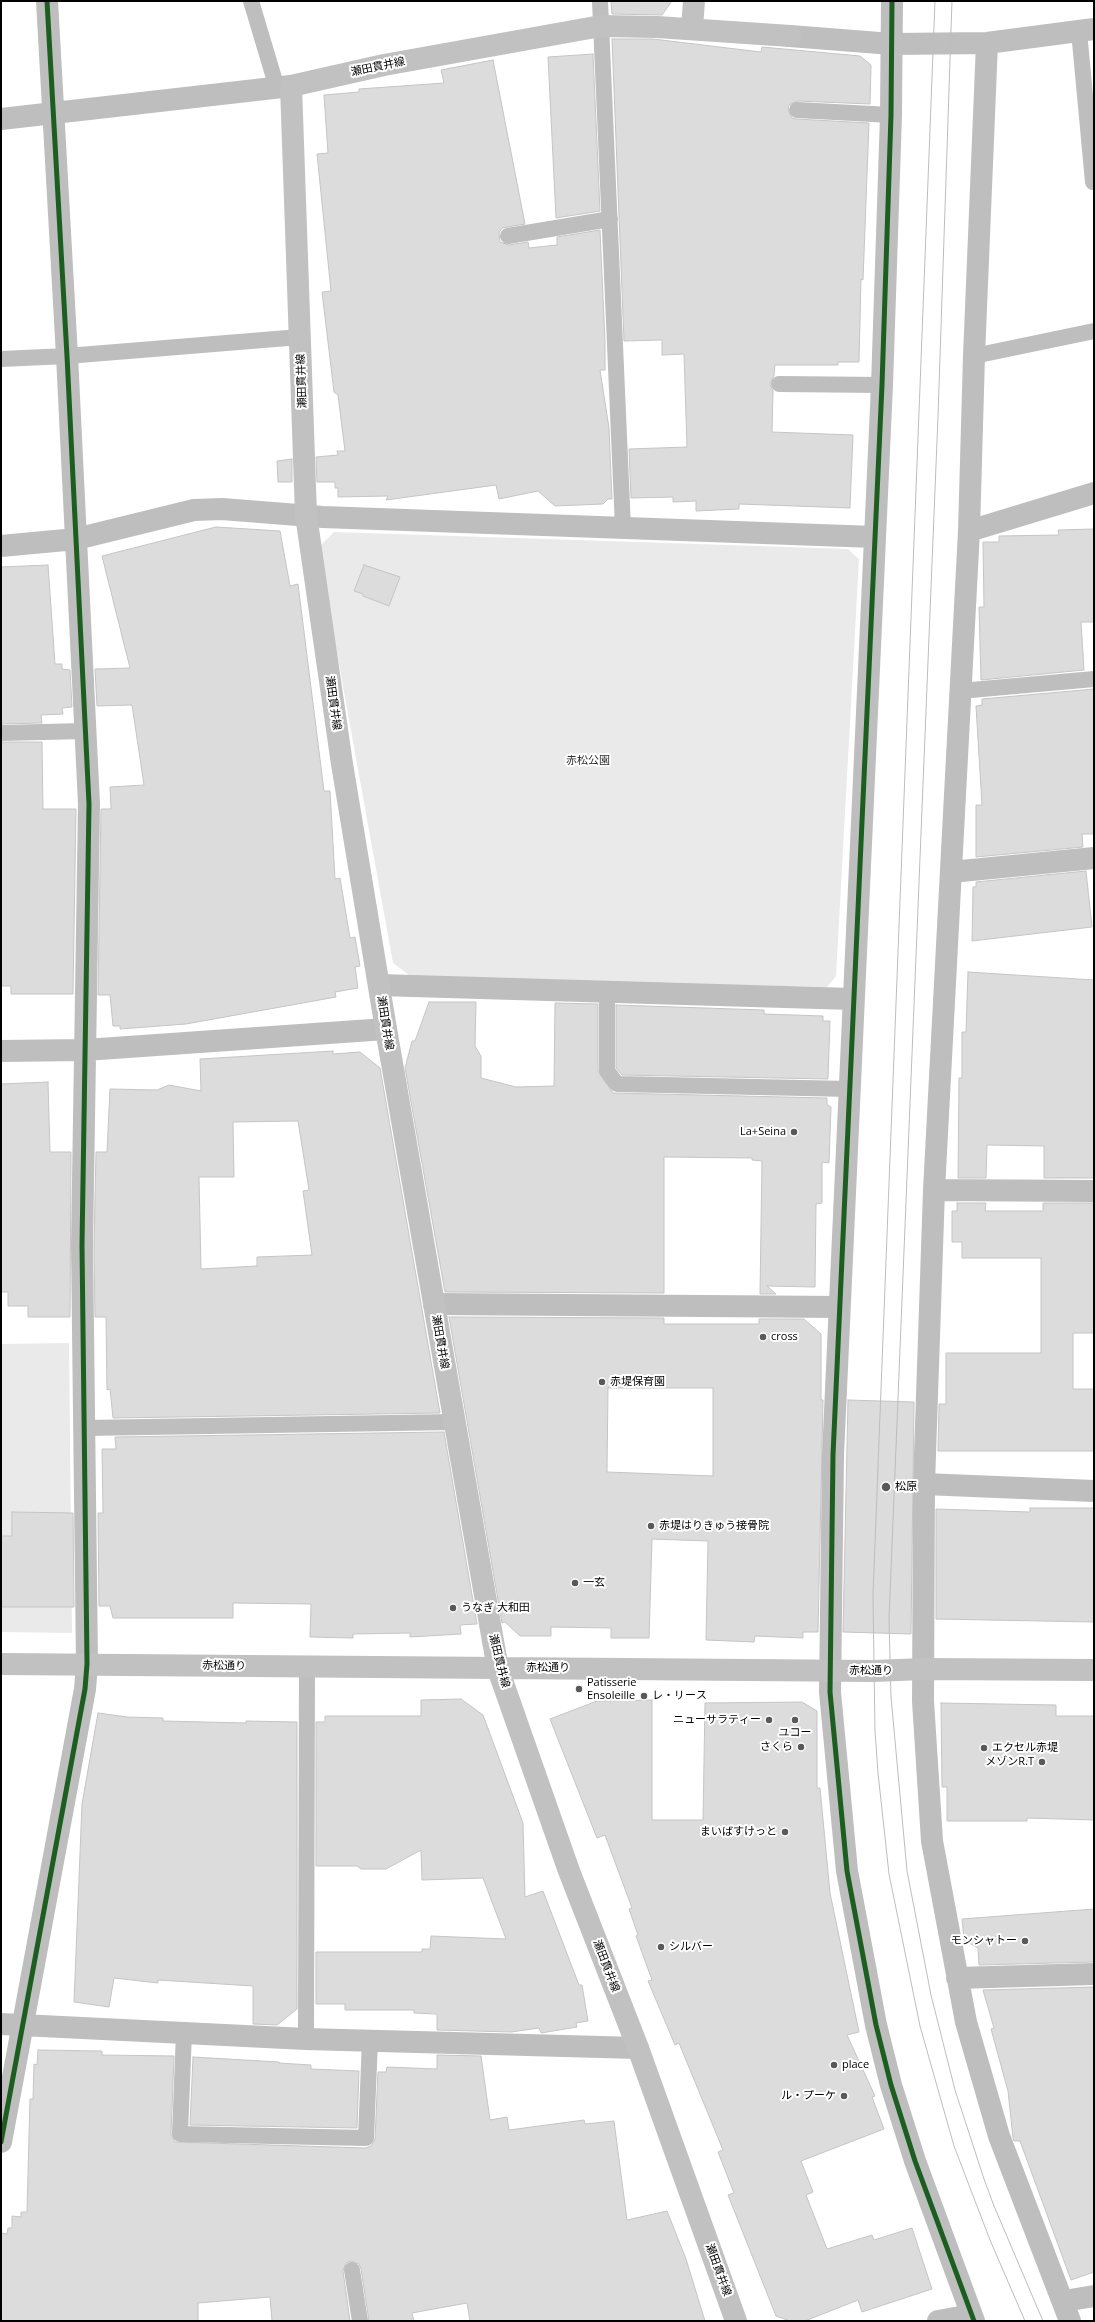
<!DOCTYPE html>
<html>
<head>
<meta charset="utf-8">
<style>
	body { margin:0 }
	#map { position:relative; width:1095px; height:2322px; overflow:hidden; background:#fff; font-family:"Open Sans",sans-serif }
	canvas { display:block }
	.frame { position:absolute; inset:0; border:2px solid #000; pointer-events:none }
</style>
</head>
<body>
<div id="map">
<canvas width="1095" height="2322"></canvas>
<div class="frame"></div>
</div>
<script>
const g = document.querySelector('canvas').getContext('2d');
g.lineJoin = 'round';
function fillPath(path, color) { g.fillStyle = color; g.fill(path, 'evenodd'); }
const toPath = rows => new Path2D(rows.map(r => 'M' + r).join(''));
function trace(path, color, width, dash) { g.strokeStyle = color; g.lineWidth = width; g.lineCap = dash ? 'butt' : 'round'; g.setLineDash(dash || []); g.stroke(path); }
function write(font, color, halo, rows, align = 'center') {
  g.font = font + ' "Open Sans","Noto Sans JP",sans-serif'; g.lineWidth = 4; g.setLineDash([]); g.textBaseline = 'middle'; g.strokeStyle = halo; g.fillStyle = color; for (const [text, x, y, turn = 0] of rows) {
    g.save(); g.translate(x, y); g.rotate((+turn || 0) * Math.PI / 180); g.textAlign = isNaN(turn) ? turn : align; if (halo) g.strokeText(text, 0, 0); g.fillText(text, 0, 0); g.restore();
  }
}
const green = toPath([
	[334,532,848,549,859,559,836,976,827,987,413,978,393,963,318,548],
	[69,1343,72,1633,1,1632,1,1344]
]);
const building = toPath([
	[611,1,672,1,662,15,612,14,611,1],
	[612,39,653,39,761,52,762,47,860,56,871,65,870,104,798,101,789,105,788,110,792,118,796,119,869,123,863,280,861,279,859,362,838,362,838,365,775,365,774,376,770,384,773,391,772,432,853,435,850,508,739,504,739,509,696,511,696,501,673,502,673,497,631,498,629,449,687,447,684,354,662,355,662,340,624,341,612,39],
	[593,54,600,211,556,218,548,57,593,54],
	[493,60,525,224,502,228,499,233,500,242,509,245,528,242,529,248,557,245,557,237,600,230,605,342,605,370,600,370,609,428,612,499,608,499,603,504,555,506,538,491,499,499,496,485,386,500,388,496,338,497,338,488,335,488,335,482,317,482,316,457,338,455,337,451,345,451,338,395,334,392,322,292,331,291,317,154,328,153,324,95,359,92,359,89,444,83,441,70,493,60],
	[292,459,292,482,278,482,277,461,292,459],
	[216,527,280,531,290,586,298,584,324,791,330,791,335,879,340,878,350,938,355,937,360,966,355,967,358,988,335,992,336,997,186,1024,120,1029,120,1026,113,1026,110,995,98,995,101,809,111,809,110,787,144,785,132,705,97,706,95,669,130,668,102,556,216,527],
	[1094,529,1094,622,1081,622,1084,670,981,680,979,607,984,607,983,542,999,542,999,536,1059,535,1058,530,1094,529],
	[48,565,55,664,62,664,62,669,70,670,72,707,62,708,63,714,41,715,42,723,1,724,1,567,48,565],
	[364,565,400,577,389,606,363,596,363,594,354,591,364,565],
	[1094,689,1094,834,1082,834,1083,847,976,857,976,805,982,805,976,706,982,705,982,699,1094,689],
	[1,742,42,742,43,809,76,809,73,994,11,994,11,986,1,986,1,742],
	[1086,871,1092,927,972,941,973,887,976,887,976,882,1086,871],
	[968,972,1094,980,1094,1178,1044,1178,1044,1146,987,1145,986,1178,958,1178,959,1078,962,1078,962,1032,966,1032,968,972],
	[429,1002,476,1002,475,1046,481,1056,481,1078,516,1087,554,1086,555,1003,598,1004,598,1071,613,1093,827,1098,827,1105,831,1107,829,1163,822,1162,822,1203,816,1204,815,1287,767,1286,776,1294,760,1294,762,1161,752,1160,752,1158,664,1157,664,1293,445,1292,405,1068,412,1041,415,1041,429,1002],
	[616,1005,764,1010,764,1014,823,1016,823,1021,830,1021,828,1079,622,1075,616,1068,616,1005],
	[333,1051,333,1054,360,1052,380,1068,440,1413,113,1418,110,1389,107,1390,106,1317,95,1317,94,1245,96,1152,107,1152,110,1089,157,1090,169,1085,201,1091,200,1059,333,1051],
	[298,1121,309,1190,303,1191,312,1255,257,1257,257,1266,201,1269,199,1177,234,1177,233,1122,298,1121],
	[48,1082,50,1152,71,1152,70,1317,28,1317,28,1306,8,1306,8,1292,1,1292,1,1084,48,1082],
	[957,1203,986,1203,985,1211,1043,1211,1043,1203,1094,1203,1094,1333,1073,1333,1073,1389,1094,1389,1094,1451,938,1451,939,1404,946,1404,946,1353,1041,1353,1041,1258,962,1258,962,1242,952,1242,952,1211,957,1211,957,1203],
	[449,1317,664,1318,664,1324,759,1324,759,1319,804,1319,821,1334,821,1400,823,1400,818,1632,803,1632,803,1638,755,1636,754,1642,706,1640,708,1541,652,1539,649,1638,611,1638,611,1628,551,1627,551,1636,520,1636,505,1622,502,1623,449,1317],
	[608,1388,713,1388,713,1476,607,1472,608,1388],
	[848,1400,914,1402,911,1634,843,1632,848,1400],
	[444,1432,477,1624,460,1625,461,1634,410,1637,410,1633,353,1634,353,1638,310,1637,311,1604,233,1603,233,1618,113,1618,110,1606,99,1606,98,1513,103,1513,102,1449,116,1449,115,1437,444,1432],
	[1030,1508,1094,1508,1094,1622,936,1619,936,1509,1030,1512,1030,1508],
	[12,1512,73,1513,74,1607,1,1607,1,1536,12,1536,12,1512],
	[461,1699,483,1715,523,1823,525,1897,543,1891,579,1985,582,1985,588,2021,576,2023,577,2027,541,2033,539,2028,511,2032,437,2030,437,2014,414,2013,414,2010,345,2010,345,2004,316,2004,316,1952,422,1952,422,1949,430,1949,431,1936,506,1939,483,1878,422,1880,421,1850,386,1869,361,1869,357,1866,316,1866,316,1722,325,1722,325,1716,421,1716,421,1700,461,1699],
	[652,1700,652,1820,703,1820,705,1703,802,1702,817,1711,817,1788,820,1788,830,1893,859,2032,847,2035,875,2096,872,2097,884,2129,801,2161,813,2192,806,2195,827,2249,872,2235,874,2240,912,2228,932,2289,862,2312,858,2300,805,2321,790,2321,776,2316,728,2195,734,2193,718,2152,723,2150,679,2043,675,2045,648,1981,652,1980,636,1936,638,1935,629,1909,632,1908,605,1835,597,1838,550,1719,597,1701,652,1700],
	[941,1703,1056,1705,1056,1716,1094,1716,1094,1820,1027,1818,1027,1821,947,1821,947,1787,942,1787,941,1703],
	[98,1713,127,1717,163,1718,163,1721,246,1723,246,1721,297,1722,297,2009,277,2025,253,2024,253,1986,158,1980,158,1983,114,1978,109,2007,74,2002,82,1804,98,1713],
	[1094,1909,1094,1962,979,1965,978,1948,964,1940,962,1919,1094,1909],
	[1094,1987,1094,2272,1071,2280,1020,2141,1014,2141,1013,2138,1008,2091,991,2029,994,2028,983,1990,1094,1987],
	[38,2050,102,2051,102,2055,174,2056,171,2134,175,2142,366,2148,371,2146,375,2139,378,2072,386,2072,387,2067,437,2069,437,2055,481,2056,490,2120,507,2117,509,2130,584,2120,585,2124,614,2121,627,2220,667,2211,686,2259,705,2321,470,2321,467,2303,412,2313,414,2321,369,2321,361,2269,359,2264,351,2261,346,2263,343,2271,350,2321,272,2321,270,2297,198,2303,198,2321,1,2321,1,2233,7,2234,8,2228,12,2228,12,2216,21,2217,21,2212,27,2212,30,2099,33,2099,34,2064,37,2065,38,2050],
	[193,2057,279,2062,279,2063,311,2065,311,2069,359,2071,357,2128,190,2125,193,2057]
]);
const lane = toPath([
	[251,1,277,88],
	[600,1,623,528],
	[1079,31,1093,182],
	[797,110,891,115],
	[508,236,610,219],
	[974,356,1094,331],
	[1,359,67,356,300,337],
	[779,384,882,385],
	[960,691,1094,679],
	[1,733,85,731],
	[607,993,607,1071,617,1084,850,1089],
	[85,1428,454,1422],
	[184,2032,180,2134,366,2138,370,2040],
	[306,2039,307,1667],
	[352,2270,360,2321]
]);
const street = toPath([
	[892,1,891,115,882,385,833,1455,830,1692,847,1871,876,2025,891,2085,915,2161,974,2321],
	[790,36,892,44,987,43,1094,29],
	[987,43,974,356,969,531,934,1190,924,1484,923,1701,932,1841,966,2022,999,2136,1070,2321],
	[1,119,291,86],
	[969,531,1094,493],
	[1,546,76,539,194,510,222,509,323,517,874,537],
	[951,872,1094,858],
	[379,985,853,999],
	[1,1051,85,1050,386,1029],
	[934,1190,1094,1191],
	[434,1304,839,1307],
	[924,1484,1094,1491],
	[957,1978,1094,1974],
	[1,2024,306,2039,638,2048],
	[1,2142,85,1689,87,1664,82,1245,89,804,67,356,47,1],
	[1064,2301,1094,2296],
	[938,2321,971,2315]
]);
const secondary = toPath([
	[692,28,694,1],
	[1,1664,873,1671,924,1669,1094,1670],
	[736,2321,638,2048,569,1871,498,1669,493,1641,386,1029,342,764,306,515,291,86,384,65,601,26,657,27,790,36]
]);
const tram = toPath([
	[935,1,873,1595,875,1731,878,1773,889,1874,920,2026,954,2146,990,2240,1025,2321],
	[952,1,938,416,889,1619,891,1697,907,1871,931,1995,955,2090,984,2179,994,2206,1043,2321]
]);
const cycleway = toPath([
	[892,1,891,115,882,385,833,1455,830,1692,847,1871,876,2025,891,2085,915,2161,974,2321],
	[1,2142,85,1689,87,1664,82,1245,89,804,67,356,47,1]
]);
const markers = [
	[794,1132,4,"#595959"],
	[763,1337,4,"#595959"],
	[602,1382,4,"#595959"],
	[886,1487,5,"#595959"],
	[651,1526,4,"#595959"],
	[575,1583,4,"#595959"],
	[453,1608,4,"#595959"],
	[579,1689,4,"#595959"],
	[644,1696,4,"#595959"],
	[769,1720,4,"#595959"],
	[795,1720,4,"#595959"],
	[801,1747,4,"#595959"],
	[984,1748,4,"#595959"],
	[1042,1762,4,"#595959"],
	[785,1832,4,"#595959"],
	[1025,1941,4,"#595959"],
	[661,1947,4,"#595959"],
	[834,2065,4,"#595959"],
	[844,2096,4,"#595959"]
];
const streetNames = [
	["瀬田貫井線",378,67,-12],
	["瀬田貫井線",302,381,-92],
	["瀬田貫井線",333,703,82],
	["瀬田貫井線",385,1023,81],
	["瀬田貫井線",440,1342,80],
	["瀬田貫井線",499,1661,76],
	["赤松通り",224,1666,1],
	["赤松通り",548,1668],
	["赤松通り",871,1671],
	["瀬田貫井線",606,1966,69],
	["瀬田貫井線",718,2270,70]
];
const parkNames = [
	["赤松公園",588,761]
];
const poiNames = [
	["La+Seina",786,1132,"right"],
	["cross",771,1337],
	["赤堤保育園",610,1382],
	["松原",895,1487],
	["赤堤はりきゅう接骨院",659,1526],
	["一玄",583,1583],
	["うなぎ 大和田",461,1608],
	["Patisserie",587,1683],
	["Ensoleille",587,1696],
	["レ・リース",652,1696],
	["ニューサラティー",761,1720,"right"],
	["ユコー",795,1733,"center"],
	["さくら",793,1747,"right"],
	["エクセル赤堤",992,1748],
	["メゾンR.T",1034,1762,"right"],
	["まいばすけっと",777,1832,"right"],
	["モンシャトー",1017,1941,"right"],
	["シルバー",669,1947],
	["place",842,2065],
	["ル・プーケ",836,2096,"right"]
];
fillPath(green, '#eaeaea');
fillPath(building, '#dcdcdc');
trace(building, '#c5c5c5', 1);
trace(lane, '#bebebe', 16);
trace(street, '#bebebe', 22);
trace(secondary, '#c1c1c1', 22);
trace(tram, '#bdbdbd', 1);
trace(cycleway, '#1b5e20', 5);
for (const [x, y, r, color] of markers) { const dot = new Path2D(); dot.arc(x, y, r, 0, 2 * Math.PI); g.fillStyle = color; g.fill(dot); trace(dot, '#fff', 1.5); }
write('11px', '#000', '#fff', streetNames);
write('11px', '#2f2f2f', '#fff', parkNames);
write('11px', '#000', '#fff', poiNames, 'left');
</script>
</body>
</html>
